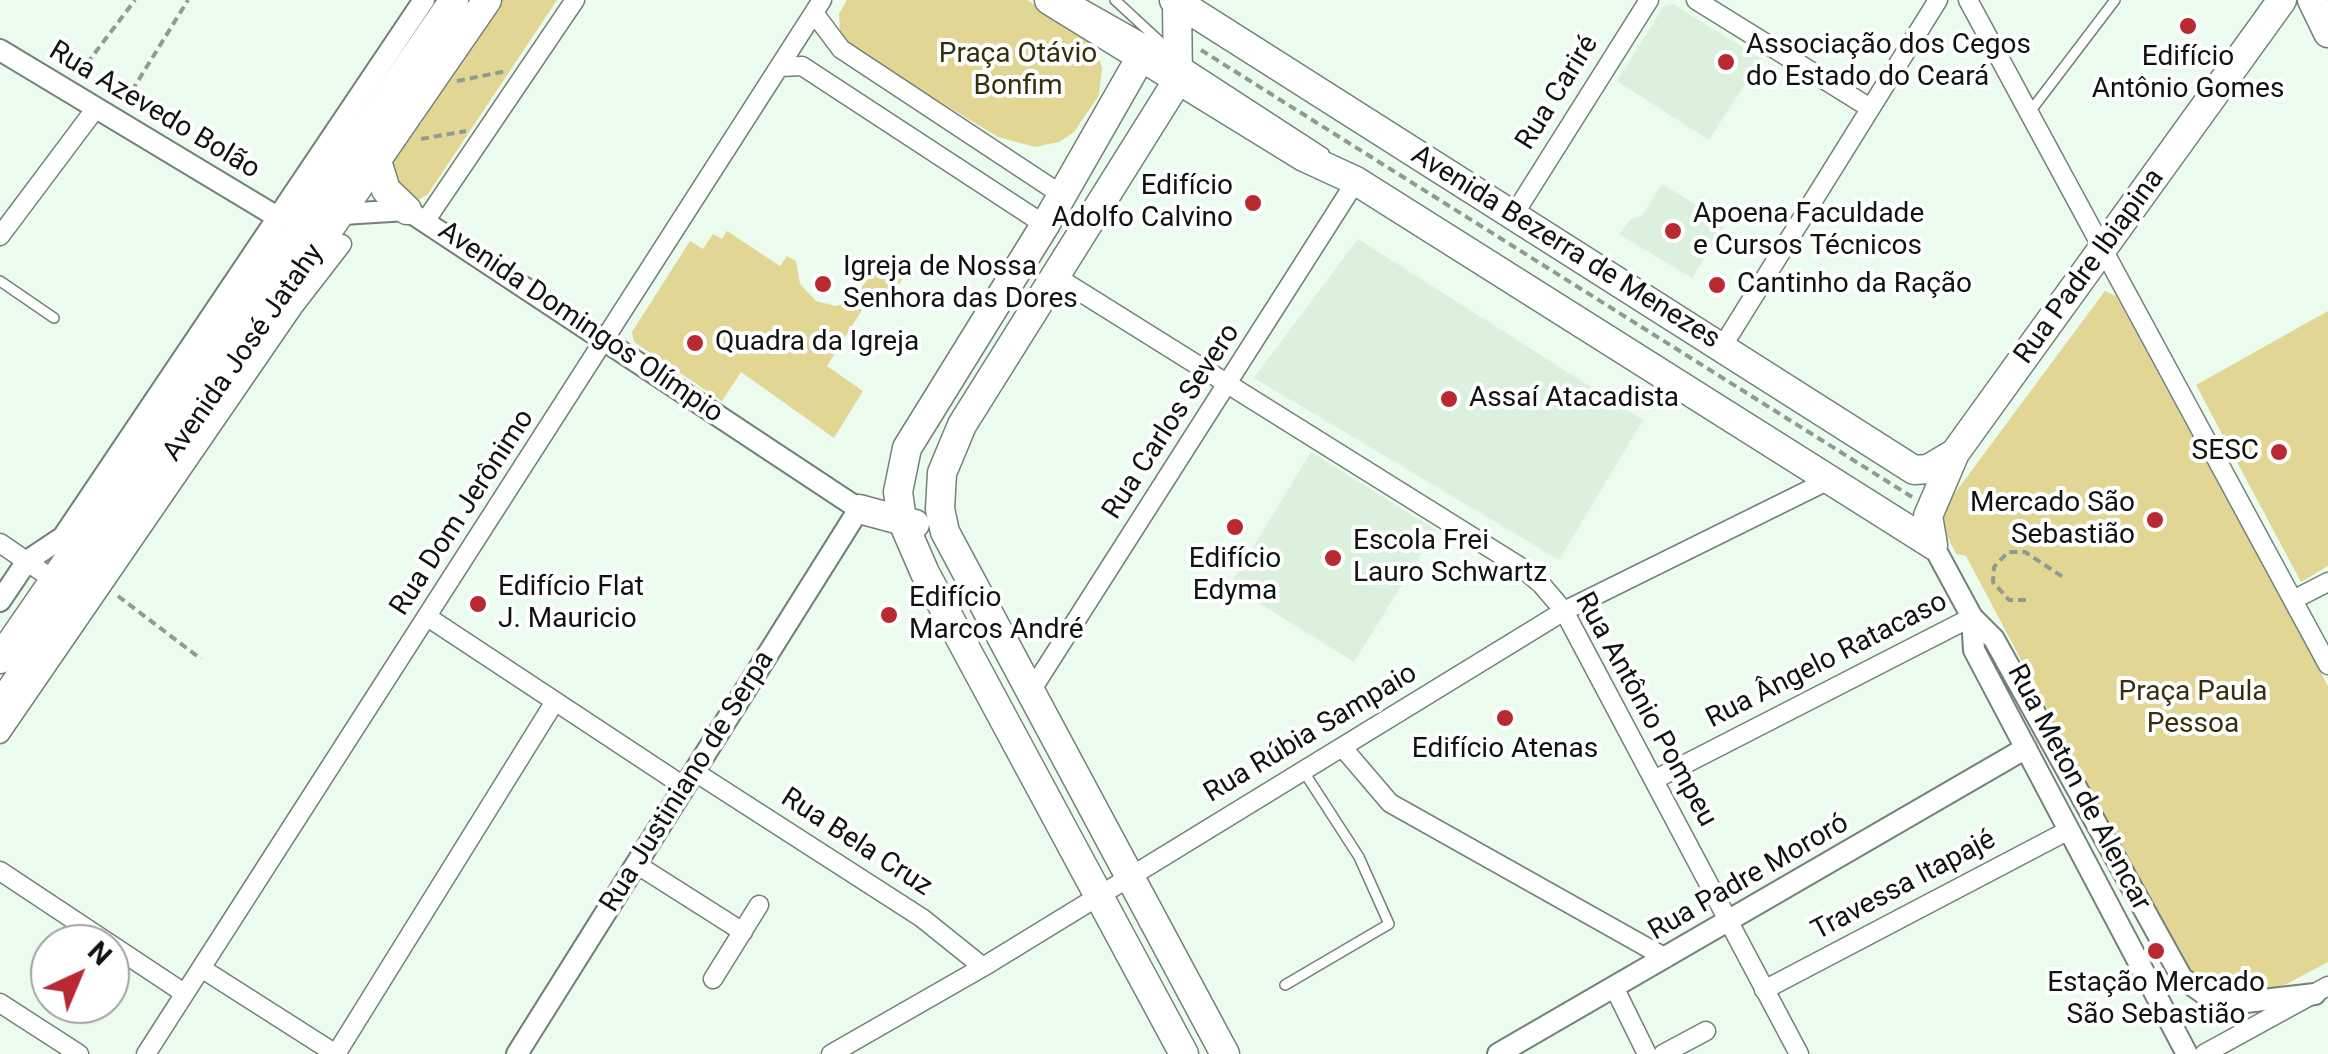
<!DOCTYPE html>
<html>
<head>
<meta charset="utf-8">
<style>
	body { margin:0 }
	#map { position:relative; width:2328px; height:1054px; overflow:hidden; background:#ebfbee; font-family:Roboto,sans-serif }
	canvas { display:block }
	.north { position:absolute; left:30px; top:924px; width:100px; height:100px; box-sizing:border-box; background:#fff; border:2px solid #9fa19f; border-radius:50%; rotate:44deg; font-size:28px; font-weight:700; line-height:40px; text-align:center; color:#0f1410 }
	.north::after { content:''; display:block; margin:auto; width:35px; height:45px; background:#b92932; clip-path:polygon(50% 0,100% 100%,50% 72%,0 100%) }
</style>
</head>
<body>
<div id="map">
<canvas width="2328" height="1054"></canvas>
<div class="north">N</div>
</div>
<script>
const g = document.querySelector('canvas').getContext('2d');
g.lineJoin = 'round';
function fillPath(path, color) { g.fillStyle = color; g.fill(path, 'evenodd'); }
const toPath = rows => new Path2D(rows.map(r => 'M' + r).join(''));
function trace(path, color, width, dash) { g.strokeStyle = color; g.lineWidth = width; g.lineCap = dash ? 'butt' : 'round'; g.setLineDash(dash || []); g.stroke(path); }
function write(font, color, halo, rows, align = 'center') {
  g.font = font + ' Roboto,sans-serif'; g.lineWidth = 8; g.setLineDash([]); g.textBaseline = 'middle'; g.strokeStyle = halo; g.fillStyle = color; for (const [text, x, y, turn = 0] of rows) {
    g.save(); g.translate(x, y); g.rotate((+turn || 0) * Math.PI / 180); g.textAlign = isNaN(turn) ? turn : align; if (halo) g.strokeText(text, 0, 0); g.fillText(text, 0, 0); g.restore();
  }
}
const built = toPath([
	[1673,4,1761,59,1709,140,1617,81,1664,6],
	[1662,184,1726,223,1692,278,1619,234,1631,219,1642,216],
	[1358,239,1643,420,1559,560,1254,378],
	[1311,452,1436,530,1354,662,1230,585]
]);
const green = toPath([
	[498,0,557,0,428,194,417,201,386,173],
	[847,0,1027,0,1093,41,1102,68,1099,95,1074,132,1059,142,1035,147,998,137,853,49,840,34,839,14],
	[727,231,780,266,787,256,796,261,800,284,816,301,835,306,851,302,862,310,827,366,863,391,834,438,741,372,722,401,634,342,632,332,690,241,703,249,713,234,722,239],
	[879,260,904,276,885,306,860,290],
	[2105,291,2116,296,2328,686,2328,962,2266,995,2223,998,2184,967,1966,556,1956,554,1943,527,1943,509],
	[2328,311,2328,566,2301,582,2196,385]
]);
const path = toPath([
	[1201,50,1912,497],
	[79,74,135,0],
	[457,81,507,71],
	[125,102,188,0],
	[421,139,466,131],
	[118,596,201,659],
	[2026,600,2009,600,1993,582,1994,567,2008,552,2025,552,2066,579]
]);
const service = toPath([
	[1076,0,1178,58,1324,153],
	[1115,0,1168,49],
	[2029,113,2115,0],
	[0,281,54,318],
	[1285,985,1389,924,1359,857,1304,772]
]);
const minor = toPath([
	[1696,0,1870,108],
	[1968,0,2328,665],
	[814,13,841,49,1062,195],
	[780,67,802,66,1045,225],
	[1513,216,1649,0],
	[426,220,575,0],
	[0,236,96,108],
	[1055,276,1522,568,1541,584,1564,611,1799,1054],
	[1722,347,1938,0],
	[0,543,61,585],
	[2293,600,2328,582],
	[429,618,685,787],
	[1031,691,1356,181],
	[0,734,294,306,342,244],
	[1343,748,1390,803,1666,958],
	[695,772,922,918,983,967],
	[1654,780,1972,617],
	[636,864,743,932],
	[0,871,184,993],
	[201,968,336,1054],
	[713,979,759,905],
	[1614,987,1647,1054],
	[1764,990,2069,830],
	[0,1003,79,1054],
	[146,1054,822,0],
	[336,1054,554,703],
	[831,1054,983,967,1564,611,1829,480],
	[1663,1054,1706,1031],
	[2204,1054,2328,986]
]);
const tertiary = toPath([
	[0,50,279,218],
	[279,218,407,210,859,509,517,1054],
	[1933,545,1972,617,1974,650,2187,1054],
	[0,601,27,561,63,537,424,0],
	[1972,617,1994,639,2182,978,2220,1005,2315,994],
	[1498,1054,2026,748]
]);
const primary = toPath([
	[1049,0,1304,157,1356,181,1933,545],
	[1174,0,1914,470,1928,469,1955,453],
	[2312,0,2328,33],
	[1177,3,1178,80,962,425,942,473,940,509,945,532,1225,1054],
	[1141,57,1045,225,907,448,898,492,902,520,925,573,1184,1054],
	[377,161,386,190,407,210],
	[859,509,915,524],
	[1933,545,1928,516,1955,453,2282,0],
	[0,659,454,0],
	[0,706,487,0]
]);
const markers = [
	[2188,26,10,"#b92932"],
	[1726,62,10,"#b92932"],
	[1253,203,10,"#b92932"],
	[1673,231,10,"#b92932"],
	[823,284,10,"#b92932"],
	[1717,285,10,"#b92932"],
	[695,343,10,"#b92932"],
	[1449,399,10,"#b92932"],
	[2279,452,10,"#b92932"],
	[2155,520,10,"#b92932"],
	[1235,527,10,"#b92932"],
	[1333,558,10,"#b92932"],
	[478,604,10,"#b92932"],
	[889,615,10,"#b92932"],
	[1505,718,10,"#b92932"],
	[2156,951,10,"#b92932"]
];
const poiNames = [
	["Associação dos Cegos",1746,46],
	["do Estado do Ceará",1746,78],
	["Edifício",2188,58,"center"],
	["Antônio Gomes",2188,90,"center"],
	["Edifício",1233,187,"right"],
	["Adolfo Calvino",1233,219,"right"],
	["Apoena Faculdade",1693,215],
	["e Cursos Técnicos",1693,247],
	["Igreja de Nossa",843,268],
	["Senhora das Dores",843,300],
	["Cantinho da Ração",1737,285],
	["Quadra da Igreja",715,343],
	["Assaí Atacadista",1469,399],
	["SESC",2259,452,"right"],
	["Mercado São",2135,504,"right"],
	["Sebastião",2135,536,"right"],
	["Escola Frei",1353,542],
	["Lauro Schwartz",1353,574],
	["Edifício",1235,560,"center"],
	["Edyma",1235,592,"center"],
	["Edifício Flat",498,588],
	["J. Mauricio",498,620],
	["Edifício",909,599],
	["Marcos André",909,631],
	["Edifício Atenas",1505,750,"center"],
	["Estação Mercado",2156,984,"center"],
	["São Sebastião",2156,1016,"center"]
];
const parkNames = [
	["Praça Otávio",1018,55],
	["Bonfim",1018,87],
	["Praça Paula",2193,693],
	["Pessoa",2193,725]
];
const streetNames = [
	["Rua Cariré",1558,93,-58],
	["Rua Azevedo Bolão",154,111,31],
	["Avenida Bezerra de Menezes",1565,248,32],
	["Rua Padre Ibiapina",2090,267,-54],
	["Avenida Domingos Olímpio",580,323,34],
	["Avenida José Jatahy",244,353,-55],
	["Rua Carlos Severo",1172,422,-57],
	["Rua Dom Jerônimo",463,513,-57],
	["Rua Ângelo Ratacaso",1827,661,-27],
	["Rua Antônio Pompeu",1645,710,61],
	["Rua Rúbia Sampaio",1311,734,-31],
	["Rua Justiniano de Serpa",688,782,-58],
	["Rua Meton de Alencar",2078,788,62],
	["Rua Bela Cruz",856,843,33],
	["Rua Padre Mororó",1749,878,-30],
	["Travessa Itapajé",1904,886,-28]
];
fillPath(built, '#dbf1de');
fillPath(green, '#e2d694');
trace(service, '#738176', 12);
trace(minor, '#738176', 21);
trace(tertiary, '#738176', 24);
trace(primary, '#738176', 31);
trace(path, '#8f9a91', 4, [8, 5]);
trace(service, '#fff', 9);
trace(minor, '#fff', 18);
trace(tertiary, '#fff', 20);
trace(primary, '#fff', 28);
for (const [x, y, r, color] of markers) { const dot = new Path2D(); dot.arc(x, y, r, 0, 2 * Math.PI); g.fillStyle = color; g.fill(dot); trace(dot, '#fff', 4); }
write('28px', '#0f1410', '#fff', poiNames, 'left');
write('28px', '#36300a', '#fff', parkNames);
write('28px', '#0f1410', '#fff', streetNames);
</script>
</body>
</html>
